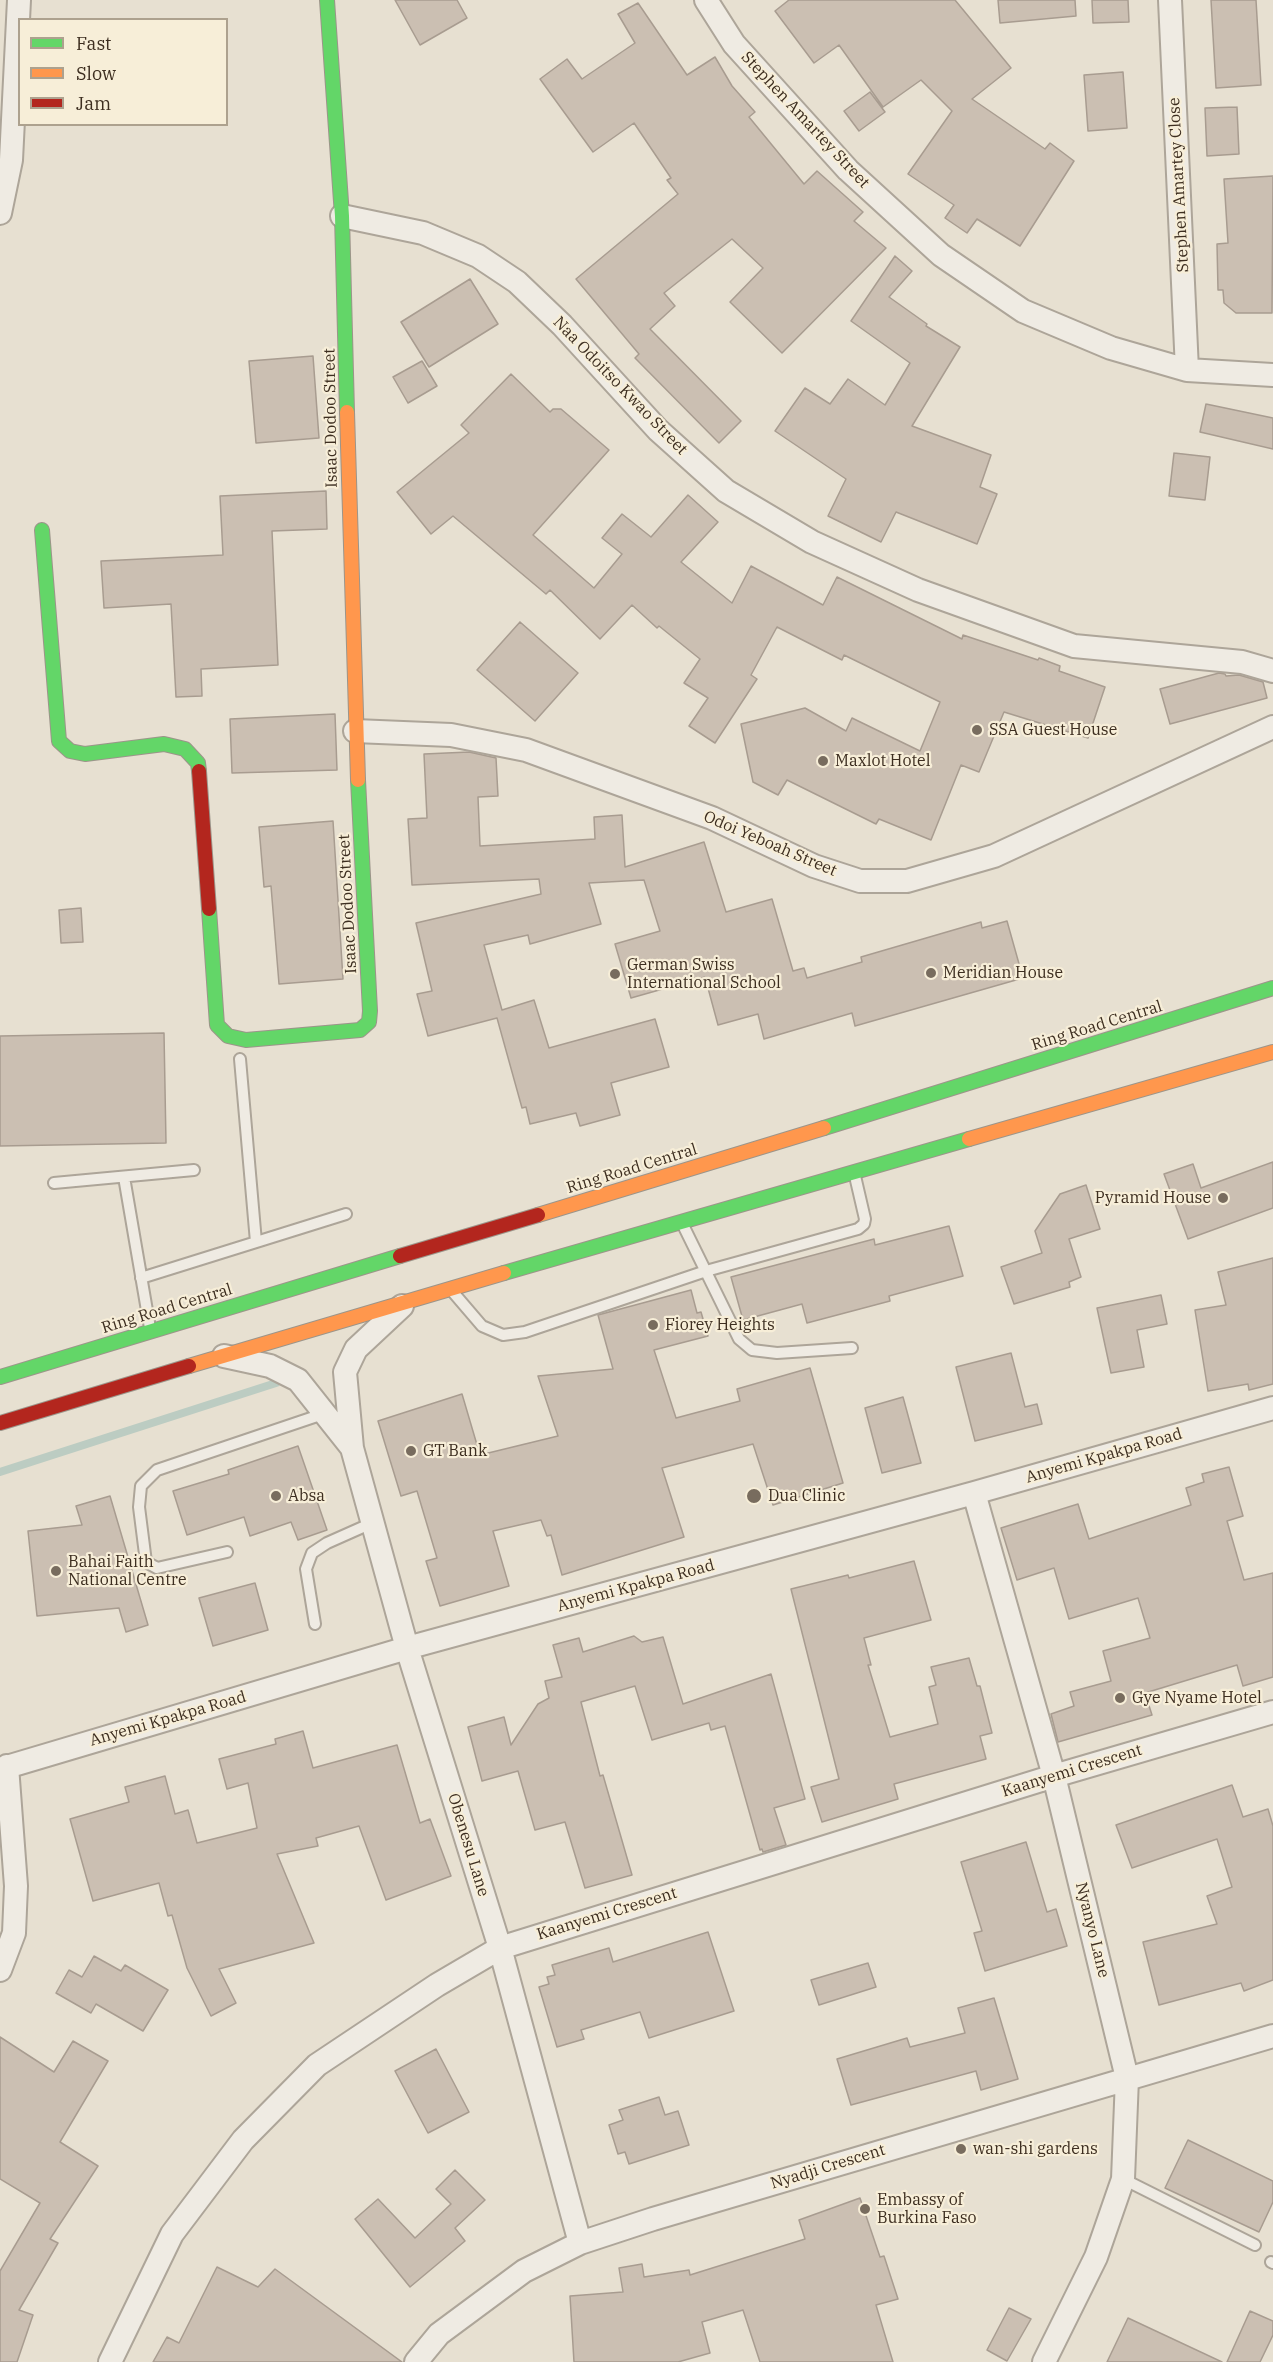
<!DOCTYPE html>
<html>
<head>
<meta charset="utf-8">
<style>
	body { margin:0 }
	#map { position:relative; width:1273px; height:2362px; overflow:hidden; background:#e7e0d1; font-family:"IBM Plex Serif",serif }
	canvas { display:block }
	.legend { position:absolute; left:18px; top:18px; width:210px; height:108px; box-sizing:border-box; background:#f7eed8; border:2px solid #ada18e; margin:0; padding:8px 10px; list-style:none; font-size:18px; color:#3d2e20 }
	.legend li { display:flex; align-items:center; gap:12px; height:30px }
	.legend b { width:30px; border:2px solid #ada18e }
</style>
</head>
<body>
<div id="map">
<canvas width="1273" height="2362"></canvas>
<ul class="legend">
<li><b style="height:8px;background:#63d668"></b>Fast</li>
<li><b style="height:8px;background:#ff974d"></b>Slow</li>
<li><b style="height:8px;background:#b3261e"></b>Jam</li>
</ul>
</div>
<script>
const g = document.querySelector('canvas').getContext('2d');
g.lineJoin = 'round';
const toPath = rows => new Path2D(rows.map(r => 'M' + r).join(''));
function trace(path, color, width, dash) { g.strokeStyle = color; g.lineWidth = width; g.lineCap = dash ? 'butt' : 'round'; g.setLineDash(dash || []); g.stroke(path); }
function fillPath(path, color) { g.fillStyle = color; g.fill(path, 'evenodd'); }
function write(font, color, halo, rows, align = 'center') {
  g.font = font + ' "IBM Plex Serif",serif'; g.lineWidth = 4.5; g.setLineDash([]); g.textBaseline = 'middle'; g.strokeStyle = halo; g.fillStyle = color; for (const [text, x, y, turn = 0] of rows) {
    g.save(); g.translate(x, y); g.rotate((+turn || 0) * Math.PI / 180); g.textAlign = isNaN(turn) ? turn : align; if (halo) g.strokeText(text, 0, 0); g.fillText(text, 0, 0); g.restore();
  }
}
const stream = toPath([
	[0,1472,276,1383]
]);
const building = toPath([
	[395,0,457,0,467,18,420,45,395,0],
	[789,0,955,0,1011,68,972,99,1045,149,1050,143,1074,161,1020,246,977,219,967,233,945,218,954,205,908,174,952,111,921,80,883,107,839,45,814,63,775,11,789,0],
	[998,0,1075,0,1076,16,1000,23,998,0],
	[1092,0,1128,0,1129,22,1093,23,1092,0],
	[1211,0,1256,0,1261,85,1216,88,1211,0],
	[638,3,687,75,715,57,732,86,755,112,749,117,804,184,817,171,863,212,854,221,886,248,782,353,730,302,763,268,732,239,664,293,675,306,650,329,741,421,719,443,635,358,639,354,576,279,678,194,667,180,671,178,634,123,593,152,540,79,567,59,582,79,635,43,618,14,638,3],
	[1123,72,1127,128,1088,131,1084,75,1123,72],
	[870,92,885,112,859,131,844,111,870,92],
	[1237,107,1239,154,1207,156,1205,108,1237,107],
	[1273,176,1272,313,1236,313,1224,303,1223,290,1218,290,1217,244,1228,243,1224,179,1273,176],
	[895,256,912,271,889,297,927,324,926,326,960,347,912,426,991,455,980,487,997,494,977,544,896,512,881,542,828,516,846,479,775,431,805,388,830,404,848,379,885,405,910,363,851,321,895,256],
	[470,279,498,324,429,367,401,322,470,279],
	[313,356,319,438,256,443,249,361,313,356],
	[422,361,437,386,408,403,393,377,422,361],
	[511,374,550,412,553,409,561,409,609,450,533,535,594,588,622,554,602,538,622,514,651,537,688,495,718,522,681,562,732,603,751,566,823,605,837,577,962,639,963,635,1038,660,1039,658,1060,666,1059,671,1105,687,1088,738,1004,712,979,772,961,765,931,840,879,819,876,824,787,780,778,795,753,782,741,724,805,708,846,731,852,718,920,751,940,702,844,655,842,660,777,627,751,675,757,679,715,743,689,726,708,698,684,683,700,659,659,626,657,628,632,605,600,639,550,590,546,594,453,516,431,534,397,492,469,433,461,425,511,374],
	[1206,404,1273,418,1273,449,1200,432,1206,404],
	[1174,453,1210,457,1205,500,1169,496,1174,453],
	[326,491,327,529,272,531,278,665,201,669,202,696,176,697,171,604,104,608,101,561,223,555,220,496,326,491],
	[520,622,578,673,535,721,477,670,520,622],
	[1219,673,1225,674,1226,676,1239,675,1263,682,1267,698,1170,724,1160,689,1219,673],
	[335,714,337,770,232,773,230,719,335,714],
	[469,752,496,758,498,796,478,797,480,846,595,839,594,817,622,815,625,867,704,842,726,912,772,899,793,971,804,968,807,978,862,962,861,957,981,922,982,928,1007,921,1023,978,855,1026,852,1013,764,1039,758,1014,718,1025,705,977,631,998,615,944,660,931,644,880,589,883,601,924,530,944,528,935,484,945,502,1010,534,1000,549,1048,655,1019,669,1067,611,1083,620,1115,580,1126,576,1113,530,1124,526,1107,522,1108,497,1018,428,1036,417,994,432,991,416,923,541,894,539,879,412,885,408,819,427,818,424,754,469,752],
	[333,821,343,979,279,984,271,886,264,887,259,827,333,821],
	[81,908,83,942,61,943,59,910,81,908],
	[164,1033,166,1143,0,1146,0,1036,164,1033],
	[1273,1162,1273,1208,1188,1239,1164,1174,1193,1164,1201,1188,1273,1162],
	[1086,1185,1100,1229,1069,1239,1081,1277,1069,1282,1070,1287,1014,1304,1001,1267,1042,1253,1035,1231,1060,1194,1086,1185],
	[949,1226,963,1276,889,1296,890,1301,807,1323,802,1304,743,1320,731,1277,874,1239,875,1245,949,1226],
	[1273,1258,1273,1384,1249,1390,1248,1384,1208,1391,1195,1310,1226,1305,1218,1272,1273,1258],
	[691,1290,697,1313,701,1312,708,1336,654,1350,676,1418,740,1401,737,1389,810,1368,843,1483,773,1505,753,1444,662,1468,684,1537,562,1575,551,1535,547,1536,541,1520,493,1531,509,1586,440,1606,426,1561,437,1558,417,1491,401,1496,378,1421,462,1394,480,1455,558,1436,538,1376,613,1369,598,1315,691,1290],
	[1161,1295,1167,1324,1137,1330,1144,1367,1111,1373,1097,1308,1161,1295],
	[1011,1353,1025,1407,1037,1404,1042,1424,975,1441,956,1367,1011,1353],
	[903,1397,921,1463,882,1473,865,1408,903,1397],
	[298,1446,327,1530,298,1540,291,1522,250,1536,244,1517,187,1535,173,1491,229,1474,228,1470,298,1446],
	[1229,1467,1243,1516,1227,1521,1244,1580,1273,1573,1273,1677,1243,1686,1237,1665,1145,1693,1152,1715,1058,1742,1051,1714,1074,1706,1070,1692,1111,1681,1103,1651,1150,1638,1138,1598,1069,1619,1054,1568,1017,1580,1001,1528,1078,1504,1089,1539,1191,1505,1186,1488,1204,1482,1202,1474,1229,1467],
	[110,1496,148,1625,126,1632,119,1608,37,1616,28,1531,82,1525,76,1506,110,1496],
	[914,1561,931,1620,864,1638,871,1665,868,1665,890,1737,938,1724,929,1687,936,1685,931,1667,969,1658,977,1686,980,1686,992,1733,980,1736,986,1759,894,1784,898,1799,822,1822,811,1787,839,1779,791,1589,848,1575,849,1578,914,1561],
	[255,1583,268,1630,213,1646,199,1598,255,1583],
	[634,1636,642,1642,663,1637,683,1704,771,1674,805,1799,774,1808,786,1845,763,1852,762,1849,760,1850,725,1726,711,1730,709,1723,652,1740,635,1686,581,1702,600,1776,603,1775,632,1875,585,1888,565,1822,535,1830,518,1771,482,1781,468,1727,504,1717,511,1745,538,1704,549,1698,545,1681,562,1677,553,1645,579,1638,583,1652,634,1636],
	[303,1731,313,1768,397,1745,420,1823,430,1819,451,1876,386,1900,359,1826,316,1838,318,1846,277,1854,314,1943,219,1969,236,2003,211,2016,187,1968,172,1915,168,1916,159,1883,93,1901,70,1819,129,1802,125,1787,165,1776,175,1814,188,1810,197,1843,257,1828,248,1783,227,1789,219,1759,276,1744,275,1739,303,1731],
	[1232,1785,1243,1817,1268,1809,1273,1826,1273,1980,1244,1991,1241,1983,1159,2005,1143,1942,1217,1924,1207,1896,1232,1887,1217,1839,1132,1868,1116,1825,1232,1785],
	[1026,1842,1047,1912,1056,1909,1067,1946,985,1971,974,1933,982,1931,961,1862,1026,1842],
	[708,1932,734,2011,649,2038,640,2012,581,2030,584,2039,557,2047,539,1987,549,1984,547,1977,555,1975,552,1965,609,1948,613,1962,708,1932],
	[94,1956,121,1971,125,1965,168,1990,143,2031,96,2004,91,2013,56,1993,69,1970,82,1977,94,1956],
	[868,1963,876,1987,819,2005,811,1980,868,1963],
	[994,1998,1018,2079,981,2090,976,2071,851,2105,837,2059,907,2038,910,2047,965,2033,958,2008,994,1998],
	[0,2037,54,2072,73,2041,108,2061,60,2142,98,2166,50,2239,58,2243,19,2310,33,2315,17,2362,0,2362,0,2271,40,2203,0,2179,0,2037],
	[436,2049,469,2112,428,2133,395,2071,436,2049],
	[659,2097,665,2115,678,2111,689,2145,629,2164,625,2152,618,2154,609,2125,623,2120,619,2110,659,2097],
	[1188,2140,1273,2181,1273,2202,1259,2232,1165,2188,1188,2140],
	[455,2170,485,2200,455,2228,465,2241,410,2287,355,2219,378,2199,415,2238,451,2204,436,2189,455,2170],
	[860,2198,880,2257,884,2256,898,2299,876,2305,893,2362,760,2362,743,2310,702,2322,710,2353,678,2362,574,2362,570,2296,623,2292,619,2268,642,2264,644,2277,689,2270,690,2275,805,2239,799,2220,860,2198],
	[217,2267,258,2287,275,2269,402,2362,153,2362,167,2337,179,2343,217,2267],
	[1009,2308,1031,2319,1007,2361,987,2350,1009,2308],
	[1250,2311,1273,2321,1273,2335,1260,2362,1227,2362,1250,2311],
	[1128,2318,1222,2362,1107,2362,1128,2318]
]);
const lane = toPath([
	[240,1059,256,1242],
	[124,1177,150,1328],
	[54,1183,194,1170],
	[683,1225,739,1339,752,1350,777,1353,852,1348],
	[141,1278,346,1214],
	[452,1291,482,1326,503,1335,525,1332,706,1271,858,1229,864,1224,865,1219,855,1176],
	[227,1552,157,1568,146,1562,139,1507,141,1486,157,1470,323,1414],
	[315,1624,306,1569,312,1553,327,1543,372,1523],
	[1123,2179,1255,2245],
	[1271,2262,1273,2263]
]);
const street = toPath([
	[706,0,734,44,848,170,941,255,1023,311,1111,348,1187,370,1273,375],
	[1170,0,1187,370],
	[0,213,11,160,19,0],
	[342,216,423,233,478,256,517,282,562,325,658,430,726,491,812,542,918,590,1074,646,1242,662,1273,671],
	[355,731,451,735,526,750,712,818,814,866,860,881,907,881,994,856,1273,727],
	[402,1306,356,1349,345,1372,352,1448,407,1648,500,1948,580,2243],
	[224,1356,270,1366,298,1380,352,1448],
	[974,1493,1054,1776,1127,2078,1123,2179,1096,2257,1044,2362],
	[0,1769,407,1648,974,1493,1273,1408],
	[0,1970,14,1933,16,1886,7,1766],
	[110,2362,172,2234,243,2140,317,2065,437,1985,500,1948,1054,1776,1273,1712],
	[416,2362,439,2334,524,2271,580,2243,653,2219,1273,2036]
]);
const fast = toPath([
	[327,0,342,216,347,412],
	[42,530,59,741,70,751,85,754,164,744,185,749,198,763,199,771],
	[209,909,217,1025,228,1036,246,1040,360,1030,369,1022,370,1011,358,780],
	[824,1128,1273,988],
	[504,1273,969,1139],
	[0,1377,400,1256]
]);
const slow = toPath([
	[347,412,358,780],
	[969,1139,1273,1052],
	[538,1215,824,1128],
	[189,1366,504,1273]
]);
const jam = toPath([
	[199,771,209,909],
	[400,1256,538,1215],
	[0,1423,189,1366]
]);
const markers = [
	[977,730,6,"#786c5e"],
	[823,761,6,"#786c5e"],
	[931,973,6,"#786c5e"],
	[615,974,6,"#786c5e"],
	[1223,1198,6,"#786c5e"],
	[653,1325,6,"#786c5e"],
	[411,1451,6,"#786c5e"],
	[276,1496,6,"#786c5e"],
	[754,1496,8,"#786c5e"],
	[56,1571,6,"#786c5e"],
	[1120,1698,6,"#786c5e"],
	[961,2149,6,"#786c5e"],
	[865,2209,6,"#786c5e"]
];
const streetNames = [
	["Stephen Amartey Street",805,120,47],
	["Stephen Amartey Close",1179,185,-93],
	["Naa Odoitso Kwao Street",620,386,46],
	["Isaac Dodoo Street",331,418,-91],
	["Odoi Yeboah Street",770,844,23],
	["Isaac Dodoo Street",348,904,-93],
	["Ring Road Central",1097,1026,-17],
	["Ring Road Central",632,1169,-17],
	["Ring Road Central",167,1309,-17],
	["Anyemi Kpakpa Road",1104,1456,-16],
	["Anyemi Kpakpa Road",636,1586,-15],
	["Anyemi Kpakpa Road",168,1719,-16],
	["Kaanyemi Crescent",1072,1771,-17],
	["Obenesu Lane",468,1845,73],
	["Kaanyemi Crescent",607,1914,-17],
	["Nyanyo Lane",1092,1930,76],
	["Nyadji Crescent",828,2167,-17]
];
const poiNames = [
	["SSA Guest House",989,730],
	["Maxlot Hotel",835,761],
	["German Swiss",627,965],
	["International School",627,983],
	["Meridian House",943,973],
	["Pyramid House",1211,1198,"right"],
	["Fiorey Heights",665,1325],
	["GT Bank",423,1451],
	["Absa",288,1496],
	["Dua Clinic",768,1496],
	["Bahai Faith",68,1562],
	["National Centre",68,1580],
	["Gye Nyame Hotel",1132,1698],
	["wan-shi gardens",973,2149],
	["Embassy of",877,2200],
	["Burkina Faso",877,2218]
];
trace(stream, '#bcccc2', 8);
fillPath(building, '#cbbfb2');
trace(building, '#a89c90', 1.5);
trace(lane, '#ada599', 14);
trace(street, '#ada599', 26);
trace(fast, '#9c958a', 16);
trace(slow, '#9c958a', 16);
trace(jam, '#9c958a', 16);
trace(lane, '#efebe3', 10);
trace(street, '#efebe3', 22);
trace(fast, '#63d668', 14);
trace(slow, '#ff974d', 14);
trace(jam, '#b3261e', 14);
for (const [x, y, r, color] of markers) { const dot = new Path2D(); dot.arc(x, y, r, 0, 2 * Math.PI); g.fillStyle = color; g.fill(dot); trace(dot, '#f7eed8', 2); }
write('16px', '#3d2e20', '#f7eed8', streetNames);
write('16px', '#3d2e20', '#f7eed8', poiNames, 'left');
</script>
</body>
</html>
